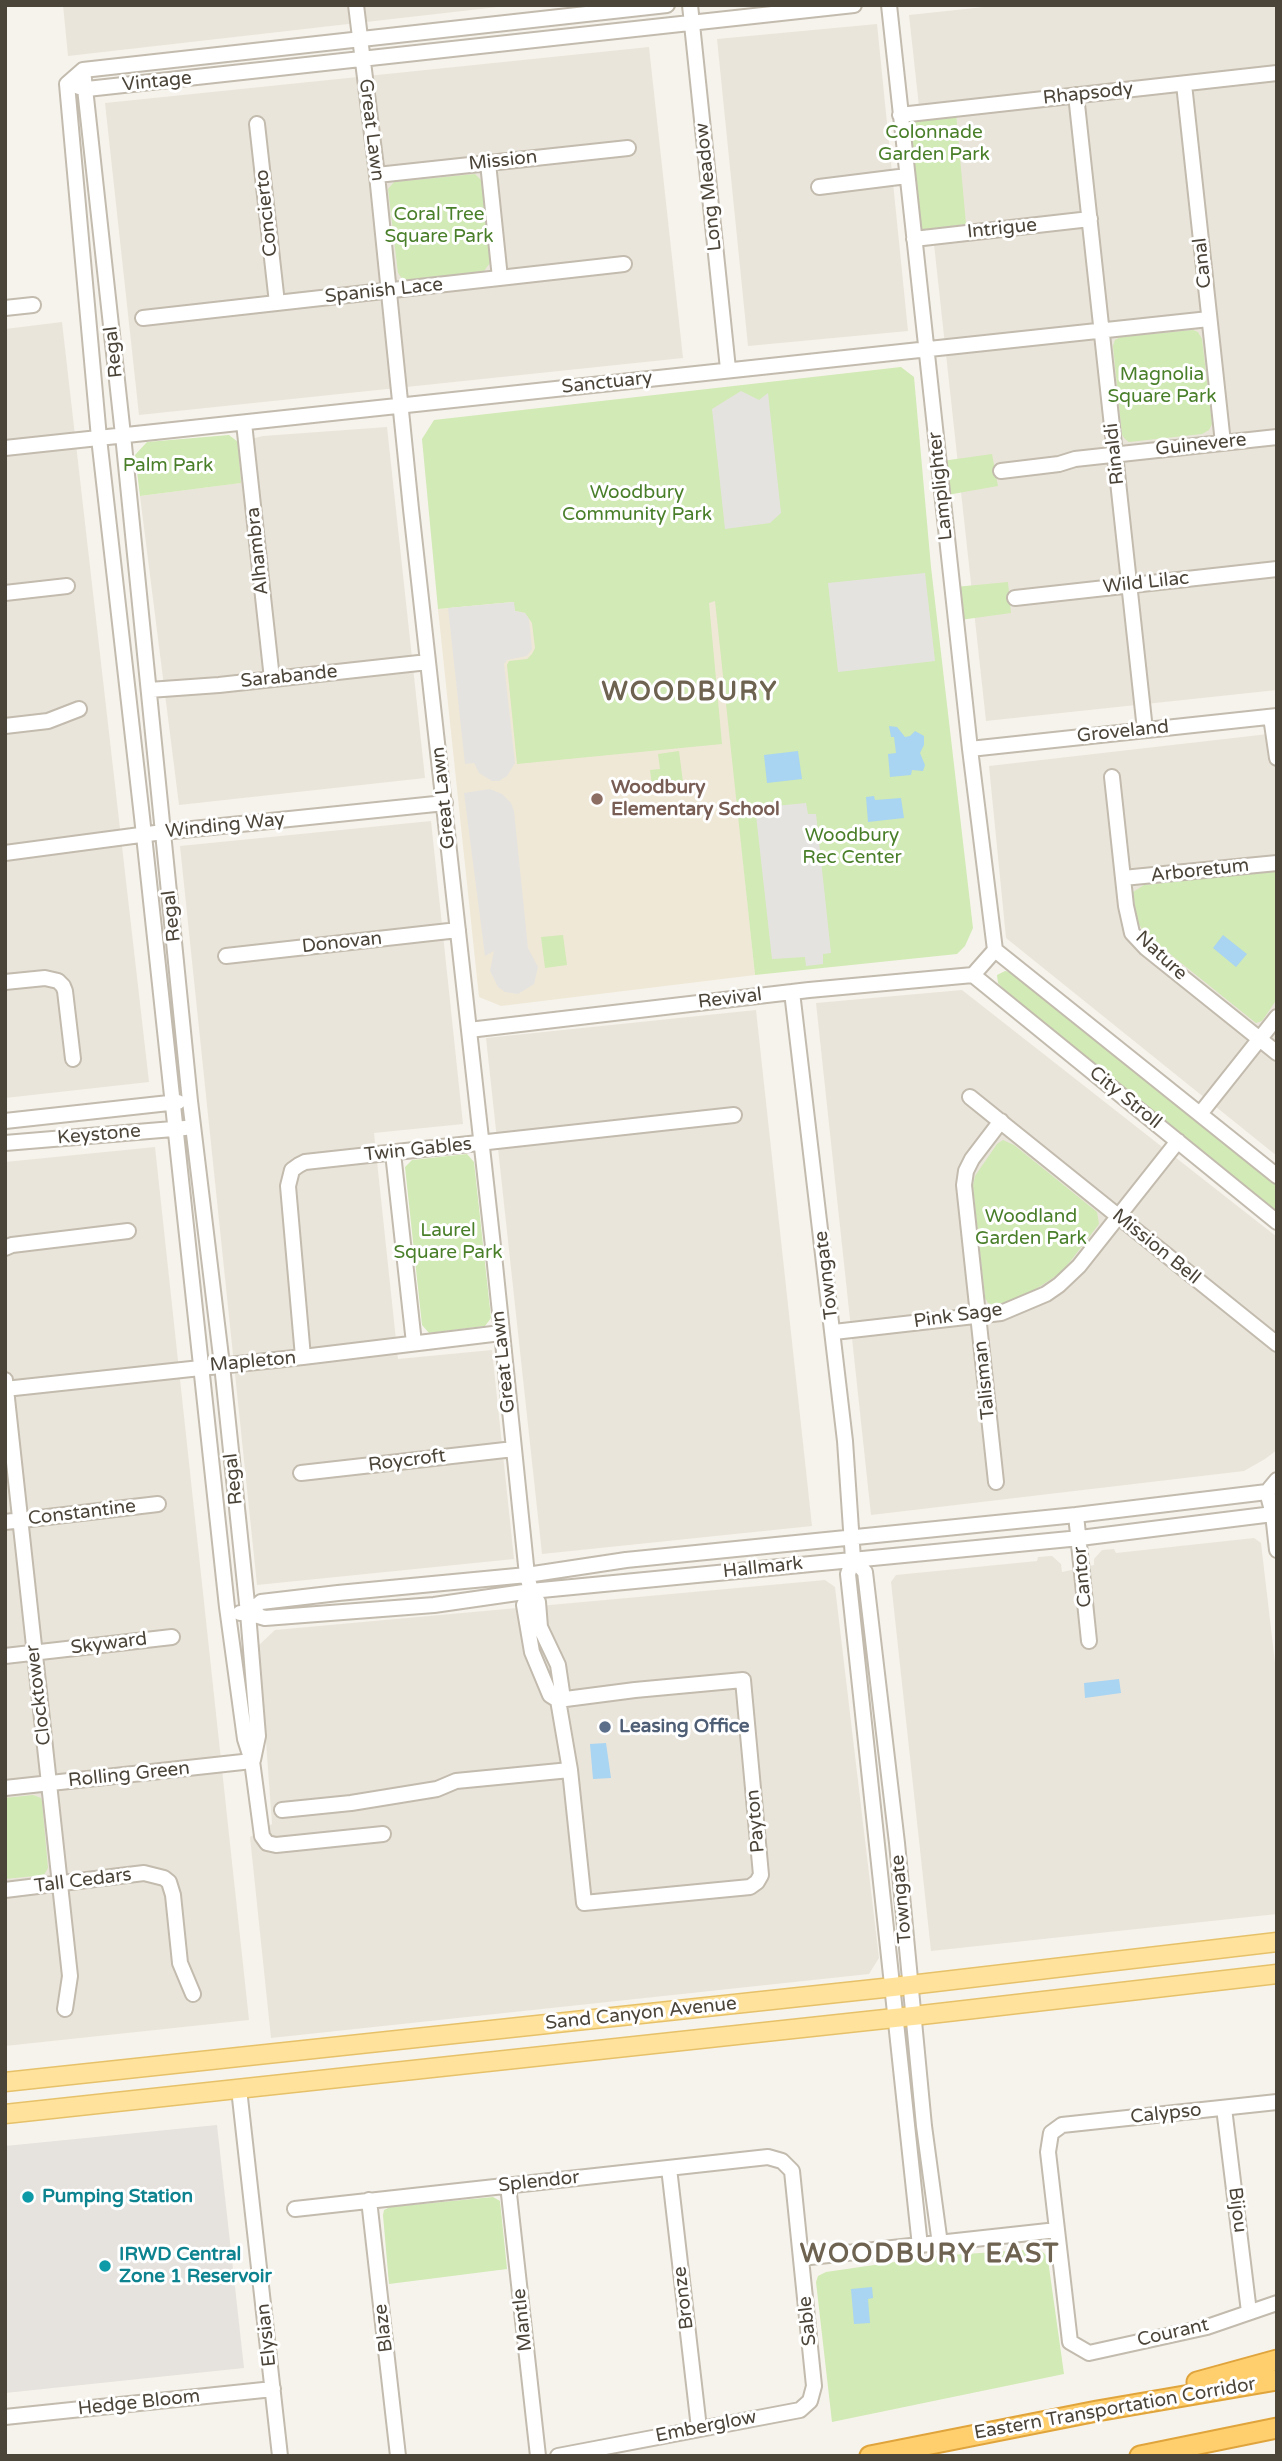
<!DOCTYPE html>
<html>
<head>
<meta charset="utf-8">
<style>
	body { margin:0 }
	#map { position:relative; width:1282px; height:2461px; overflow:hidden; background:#f6f3ec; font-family:"Varela Round",sans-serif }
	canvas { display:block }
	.frame { position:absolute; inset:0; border:7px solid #4b4439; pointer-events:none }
</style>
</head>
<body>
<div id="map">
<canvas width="1282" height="2461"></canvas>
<div class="frame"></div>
</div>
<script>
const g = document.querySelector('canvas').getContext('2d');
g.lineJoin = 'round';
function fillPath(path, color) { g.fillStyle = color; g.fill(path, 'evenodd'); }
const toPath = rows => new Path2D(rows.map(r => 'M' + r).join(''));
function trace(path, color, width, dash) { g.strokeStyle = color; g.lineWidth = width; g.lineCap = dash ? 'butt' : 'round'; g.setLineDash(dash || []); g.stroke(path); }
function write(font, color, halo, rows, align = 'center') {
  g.font = font + ' "Varela Round",sans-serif'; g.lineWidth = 6; g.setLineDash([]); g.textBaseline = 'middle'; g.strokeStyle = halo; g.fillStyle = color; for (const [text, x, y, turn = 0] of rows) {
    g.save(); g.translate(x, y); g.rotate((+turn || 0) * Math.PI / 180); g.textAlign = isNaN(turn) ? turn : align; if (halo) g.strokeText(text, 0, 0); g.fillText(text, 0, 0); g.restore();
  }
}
const residential = toPath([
	[63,5,515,5,68,56],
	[1003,5,1277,5,1277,690,986,721,909,15],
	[877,24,908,331,748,346,717,39],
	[649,47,683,358,139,415,105,103],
	[62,322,149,1082,5,1098,5,329],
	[387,427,425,778,179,805,140,496,240,483,238,442,263,436],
	[1277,733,1277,1156,1006,938,989,766],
	[431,821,463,1124,374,1133,398,1359,492,1350,514,1559,257,1585,180,846],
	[962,990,1277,1237,1277,1450,1265,1459,1244,1471,871,1515,816,1003],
	[756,1010,812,1526,542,1554,486,1038],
	[155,1147,249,2020,5,2046,5,1162],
	[1254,1538,1261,1543,1277,1680,1277,1914,931,1951,891,1582,896,1575,1037,1561,1038,1557,1052,1556,1061,1564,1062,1572,1094,1565,1094,1559,1102,1550,1114,1549,1116,1553],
	[825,1580,835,1587,879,1958,869,1974,271,2038,250,1837,272,1824,259,1645,275,1630]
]);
const industrial = toPath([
	[217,2125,244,2368,5,2393,5,2146]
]);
const education = toPath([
	[716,601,755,975,501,1006,479,997,438,609,514,602]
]);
const green = toPath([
	[956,113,966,224,921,230,906,117],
	[475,174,481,180,490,263,484,271,403,280,398,273,388,189,394,182],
	[1193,330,1198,332,1202,339,1212,424,1209,430,1202,434,1129,442,1125,439,1122,435,1113,346,1115,340,1120,337],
	[901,367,914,377,931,567,973,928,965,946,957,954,755,975,715,601,709,603,722,744,517,764,507,665,509,661,527,659,532,654,535,648,532,623,525,613,515,611,513,602,438,609,422,439,434,420],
	[229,435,238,442,241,483,140,496,135,455,147,442],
	[992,454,998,486,947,495,942,461],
	[1008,582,1011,613,960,620,955,587],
	[679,751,684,790,653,793,650,770,660,769,658,754],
	[1271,870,1277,873,1277,999,1262,1021,1256,1023,1145,934,1137,921,1133,892,1144,885],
	[563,935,567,965,545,968,541,937],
	[1005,971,1011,972,1277,1186,1277,1212,1016,1003,998,983,997,975],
	[1003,1140,1014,1145,1097,1212,1099,1224,1062,1272,1036,1289,1013,1300,994,1305,988,1303,985,1298,973,1186,975,1176,997,1144],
	[467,1154,474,1162,491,1318,485,1326,429,1333,422,1325,405,1167,412,1160],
	[33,1795,41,1798,42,1802,48,1868,44,1875,5,1879,5,1798],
	[493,2197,500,2201,507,2269,389,2284,383,2215,384,2210,390,2207],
	[1039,2249,1045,2254,1048,2260,1064,2374,832,2422,816,2282,818,2276,826,2272,936,2256]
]);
const parking = toPath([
	[741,391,759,400,768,393,781,513,770,523,725,529,712,409],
	[925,573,935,661,838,672,828,583],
	[514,602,515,611,525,613,529,619,532,649,527,656,507,660,504,664,515,763,507,776,499,781,492,781,479,773,474,763,465,764,448,608],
	[483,790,490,789,502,794,511,803,514,811,528,948,538,967,534,984,518,994,505,992,498,987,490,971,494,951,485,956,464,793],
	[806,803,808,814,816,814,831,953,823,954,823,964,806,966,805,957,772,959,756,815,765,814,765,807]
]);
const water = toPath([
	[889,726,897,727,905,737,910,736,915,731,924,736,924,745,920,753,925,765,923,771,912,770,911,775,890,777,888,754,896,753,894,737,891,737],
	[798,751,802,779,767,783,764,755],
	[874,796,875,800,901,798,904,818,868,822,866,797],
	[1223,935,1247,954,1236,967,1213,948],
	[1119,1679,1121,1693,1085,1698,1084,1683],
	[606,1743,611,1778,593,1779,590,1744],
	[872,2287,873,2298,868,2299,870,2323,854,2324,851,2289]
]);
const minor = toPath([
	[356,5,377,175,411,509,494,1255,527,1575,531,1591,538,1602,540,1627,558,1665,562,1692,558,1700,570,1770,584,1903,750,1887,757,1882,761,1875,743,1680,635,1690,558,1700,550,1695,532,1652,524,1605,531,1591],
	[690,5,728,369],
	[83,70,123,435,190,1101,222,1365,248,1613,258,1736,253,1760],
	[67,84,99,438,142,817,227,1607,245,1739,252,1761,262,1836,267,1843,276,1845,383,1834],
	[67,84,83,70,667,5],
	[1184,84,1223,443],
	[79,87,87,89,854,5],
	[1076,95,1145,730],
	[900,115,1277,73],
	[257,124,277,303],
	[488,163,500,278],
	[377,175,628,148],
	[819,187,907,176],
	[914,239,1090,219],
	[5,308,33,305],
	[143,318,624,264],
	[244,423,272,679],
	[5,448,1209,319],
	[1001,471,1059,464,1075,459,1277,437],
	[5,593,67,586],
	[1015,598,1277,569],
	[149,690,219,685,428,662],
	[1271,717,1277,758],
	[5,726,48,721,79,709],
	[970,749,1277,716],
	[1112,777,1126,906,1132,933,1146,948,1277,1053],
	[5,853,163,832,445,803],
	[1123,878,1277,863],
	[995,950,1277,1176],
	[226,956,458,930],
	[973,975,1277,1222],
	[5,982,45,978,58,981,63,986,65,991,73,1059],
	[792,992,845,1441,853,1559,848,1574,920,2246],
	[469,1030,809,990,973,975,995,950,970,749,889,5],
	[970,1097,1277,1344],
	[1200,1114,1277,1017],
	[5,1121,178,1102],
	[5,1143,185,1128],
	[393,1153,414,1343],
	[5,1248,12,1245,128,1231],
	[834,1332,1001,1313,1046,1294,1059,1285,1079,1266,1178,1141],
	[303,1357,288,1186,292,1170,299,1165,305,1162,734,1115],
	[5,1380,70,1976,65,2009],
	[5,1389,303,1357,501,1333],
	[301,1473,514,1449],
	[996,1482,964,1185,966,1171,972,1159,1001,1121],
	[1267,1492,1273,1514,1277,1550],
	[1076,1515,1089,1641],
	[5,1522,158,1504],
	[853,1559,865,1572,897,1843,924,2126,940,2244],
	[240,1613,248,1613,265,1618,434,1605,531,1591,1080,1538,1273,1514,1277,1510],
	[248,1613,261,1602,338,1593,527,1575,626,1560,1076,1515,1267,1492,1277,1480],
	[5,1656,172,1637],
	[5,1788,252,1761],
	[282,1810,351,1803,437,1789,456,1781,570,1770],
	[5,1890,144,1873,164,1878,169,1882,173,1895,180,1963,193,1994],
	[239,2089,280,2456],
	[1277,2102,1062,2125,1051,2133,1048,2152,1070,2342,1089,2353,1207,2327,1277,2303],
	[1224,2108,1249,2312],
	[669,2168,699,2428],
	[508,2185,538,2456],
	[369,2200,398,2456],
	[295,2209,768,2157,782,2161,792,2171,814,2386,810,2401,800,2410,558,2456],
	[801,2258,1057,2230],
	[5,2417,273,2389]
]);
const major = toPath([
	[5,2082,893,1987,1277,1942],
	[5,2114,913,2016,1277,1974]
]);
const highway = toPath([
	[1197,2382,1277,2360],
	[870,2456,1097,2411,1277,2380],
	[1140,2456,1277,2428]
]);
const markers = [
	[597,799,7,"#8d6e63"],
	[605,1727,7,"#5c6f8a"],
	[28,2197,7,"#0f9aa8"],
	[105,2266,7,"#0f9aa8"]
];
const streetNames = [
	["Vintage",157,82,-6],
	["Rhapsody",1088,94,-6],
	["Great Lawn",371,130,83],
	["Mission",503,161,-6],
	["Long Meadow",709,187,-96],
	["Concierto",267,213,-96],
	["Intrigue",1002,229,-6],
	["Canal",1203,263,-96],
	["Spanish Lace",384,291,-6],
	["Regal",114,352,-96],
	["Sanctuary",607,383,-6],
	["Guinevere",1201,445,-6],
	["Rinaldi",1115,454,-96],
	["Lamplighter",941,486,-96],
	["Alhambra",258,551,-96],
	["Wild Lilac",1146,583,-6],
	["Sarabande",289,677,-6],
	["Groveland",1123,732,-6],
	["Great Lawn",444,798,-96],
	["Winding Way",225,826,-6],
	["Arboretum",1200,871,-6],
	["Regal",172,916,-96],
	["Donovan",342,943,-6],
	["Nature",1161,956,43],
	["Revival",730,999,-7],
	["City Stroll",1125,1098,39],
	["Keystone",99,1135,-5],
	["Twin Gables",418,1150,-6],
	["Mission Bell",1156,1247,39],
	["Towngate",827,1275,-97],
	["Pink Sage",958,1316,-8],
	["Mapleton",253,1362,-5],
	["Great Lawn",504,1362,-96],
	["Talisman",985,1380,-96],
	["Roycroft",407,1461,-7],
	["Regal",234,1479,-96],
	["Constantine",82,1513,-7],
	["Hallmark",763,1568,-6],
	["Cantor",1083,1577,-95],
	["Skyward",109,1644,-7],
	["Clocktower",39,1695,-97],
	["Rolling Green",129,1775,-6],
	["Payton",756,1821,-95],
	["Tall Cedars",83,1881,-7],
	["Towngate",902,1899,-95],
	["Sand Canyon Avenue",641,2014,-6],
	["Calypso",1166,2114,-6],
	["Splendor",539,2182,-6],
	["Bijou",1237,2210,83],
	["Bronze",684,2298,-97],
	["Mantle",523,2320,-96],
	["Sable",808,2321,-96],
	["Blaze",384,2328,-97],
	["Courant",1173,2333,-13],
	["Elysian",267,2335,-96],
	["Hedge Bloom",139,2403,-6],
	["Eastern Transportation Corridor",1115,2409,-10],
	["Emberglow",706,2427,-11]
];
const parkNames = [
	["Colonnade",934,133],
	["Garden Park",934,155],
	["Coral Tree",439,215],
	["Square Park",439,237],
	["Magnolia",1162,375],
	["Square Park",1162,397],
	["Palm Park",168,466],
	["Woodbury",637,493],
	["Community Park",637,515],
	["Woodbury",852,836],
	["Rec Center",852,858],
	["Woodland",1031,1217],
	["Garden Park",1031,1239],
	["Laurel",448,1231],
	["Square Park",448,1253]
];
const educationNames = [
	["Woodbury",611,788],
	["Elementary School",611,810]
];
const serviceNames = [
	["Leasing Office",619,1727]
];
const cultureNames = [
	["Pumping Station",42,2197],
	["IRWD Central",119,2255],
	["Zone 1 Reservoir",119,2277]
];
const districtNames = [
	["WOODBURY",690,693],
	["WOODBURY EAST",930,2255]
];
fillPath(residential, '#eae5da');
fillPath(industrial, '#e6e2dd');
fillPath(education, '#efe8d6');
fillPath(green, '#d2eab5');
fillPath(parking, '#e5e3e0');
fillPath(water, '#a9d4f2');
trace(minor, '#c2bbae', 18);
trace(major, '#e6c16a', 21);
trace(highway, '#e0a43c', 23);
trace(minor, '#fff', 14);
trace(major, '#ffe39c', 18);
trace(highway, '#ffcf6e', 19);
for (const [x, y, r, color] of markers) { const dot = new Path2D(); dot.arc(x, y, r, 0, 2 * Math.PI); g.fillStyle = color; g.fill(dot); trace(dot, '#fff', 2.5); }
write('19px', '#4b4439', '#fff', streetNames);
write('19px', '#4a7f2a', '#fff', parkNames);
write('bold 19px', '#785e54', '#fff', educationNames, 'left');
write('bold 19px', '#4e5e75', '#fff', serviceNames, 'left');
write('bold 19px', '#0d838f', '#fff', cultureNames, 'left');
g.letterSpacing = '2px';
write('bold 26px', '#6e6250', '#fff', districtNames);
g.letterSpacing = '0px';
</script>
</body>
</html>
